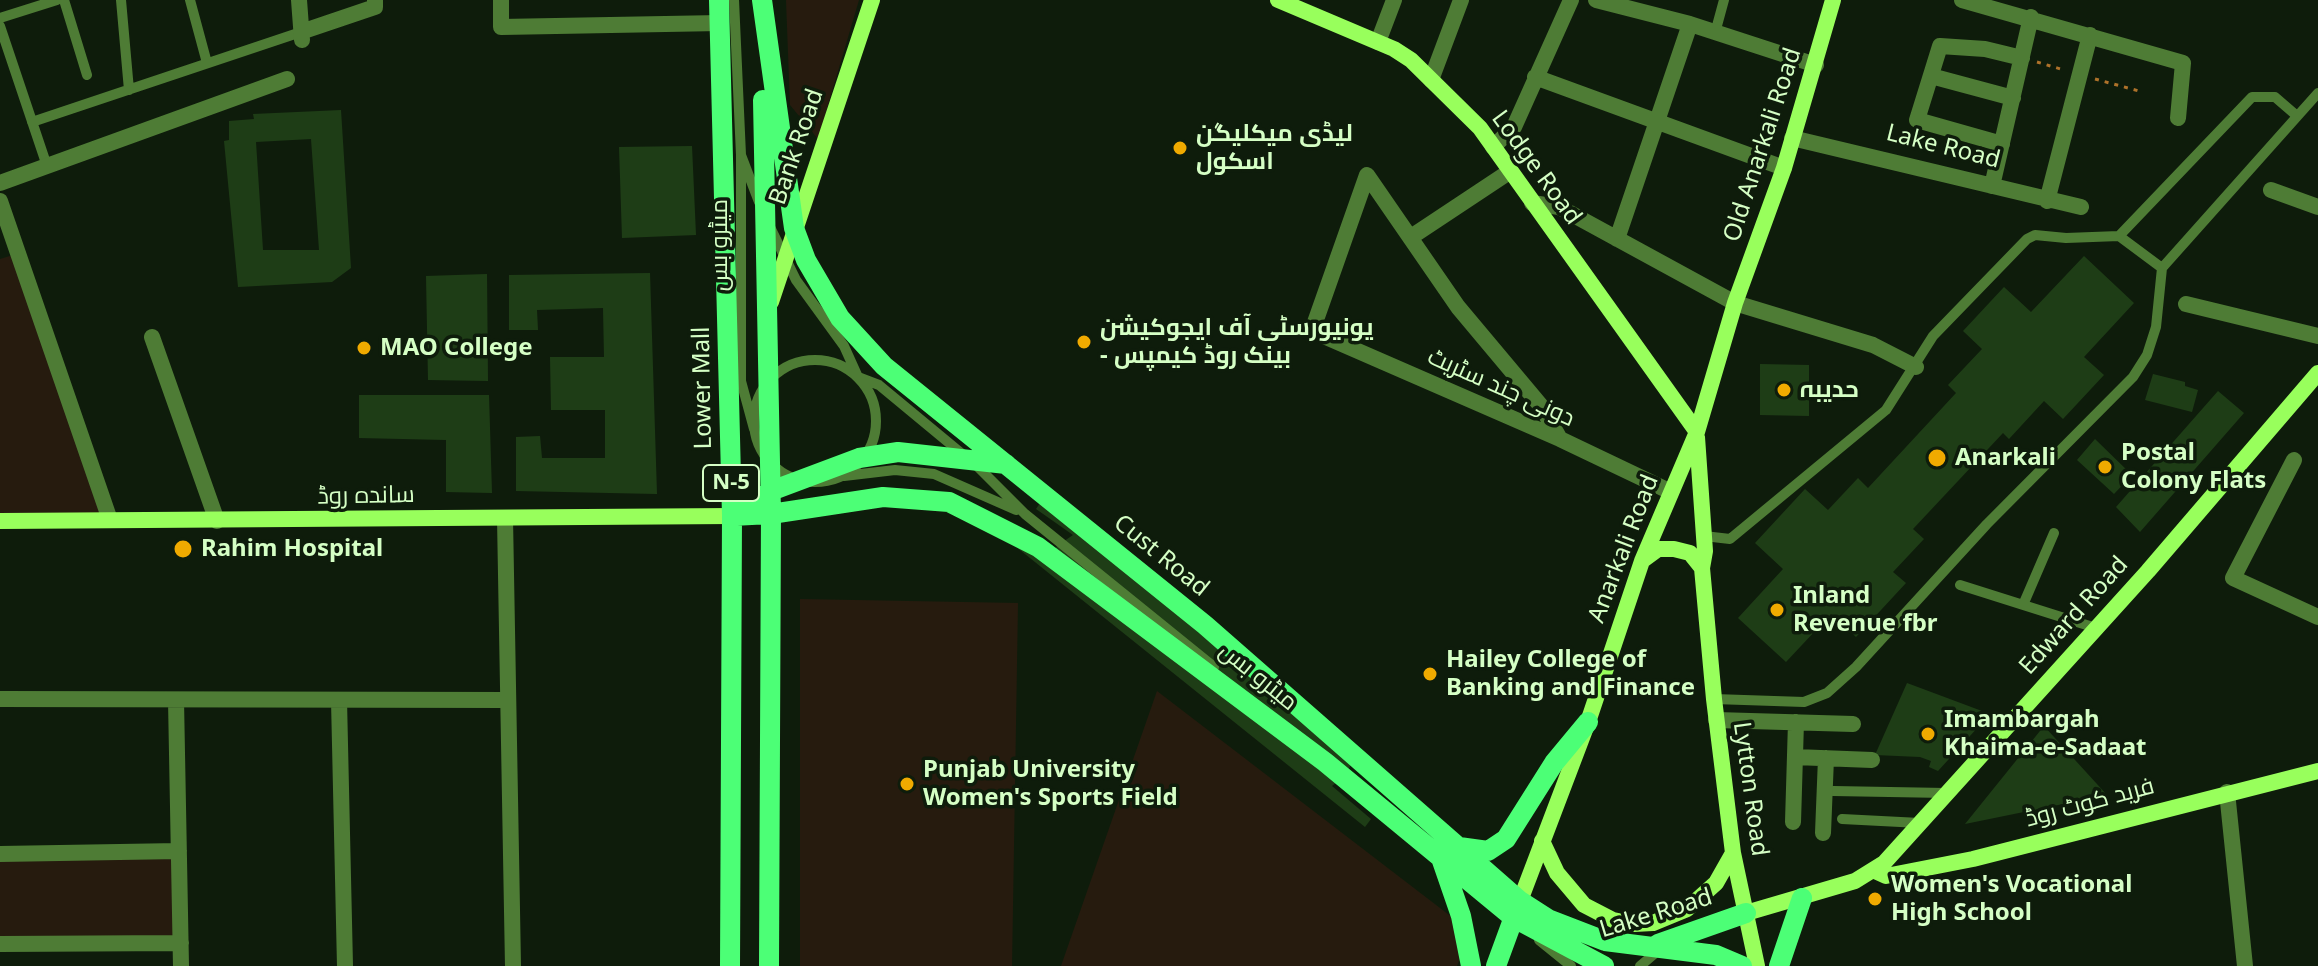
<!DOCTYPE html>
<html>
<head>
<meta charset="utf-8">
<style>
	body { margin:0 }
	canvas { display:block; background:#0e1c0b }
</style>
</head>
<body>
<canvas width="2318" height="966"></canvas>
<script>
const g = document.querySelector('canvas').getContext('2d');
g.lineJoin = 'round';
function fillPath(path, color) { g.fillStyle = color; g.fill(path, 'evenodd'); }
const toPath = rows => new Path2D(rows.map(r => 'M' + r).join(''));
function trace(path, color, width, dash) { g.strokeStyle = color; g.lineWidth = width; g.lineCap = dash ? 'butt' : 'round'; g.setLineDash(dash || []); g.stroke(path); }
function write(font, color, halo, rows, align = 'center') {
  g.font = font + ' "Noto Sans",Cairo,sans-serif'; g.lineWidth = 7; g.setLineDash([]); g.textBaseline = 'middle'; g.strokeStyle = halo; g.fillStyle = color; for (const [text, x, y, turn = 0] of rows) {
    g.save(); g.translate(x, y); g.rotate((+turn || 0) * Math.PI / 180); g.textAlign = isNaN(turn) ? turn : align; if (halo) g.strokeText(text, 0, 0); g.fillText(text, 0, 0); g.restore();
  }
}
const green = toPath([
	[786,0,859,0,818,139,790,105],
	[13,255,105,521,0,521,0,259],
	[800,599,1018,603,1012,966,800,966],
	[1157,691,1470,931,1457,966,1061,966],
	[179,851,181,943,0,944,0,854]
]);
const building = toPath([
	[341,110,351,268,332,282,238,287,224,141,229,140,229,121,254,119,253,114],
	[311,139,319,250,263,250,256,142],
	[692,146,696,235,622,238,619,147],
	[2084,256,2134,303,2084,357,2104,375,2063,419,2044,401,2009,439,2003,433,1913,529,1924,539,1893,572,1906,583,1856,637,1831,614,1786,662,1738,618,1783,569,1755,543,1805,489,1828,510,1858,478,1868,488,1956,393,1948,385,1982,349,1963,331,2004,287,2031,312],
	[650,273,657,494,516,491,516,437,540,436,542,458,605,458,605,410,551,410,550,357,604,357,603,308,537,310,538,330,509,330,509,275],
	[487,274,488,381,428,380,426,276],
	[1760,364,1809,365,1809,416,1760,415],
	[2153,374,2185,382,2185,386,2198,390,2192,412,2145,400],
	[2218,391,2244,413,2140,532,2116,507],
	[359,395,489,395,492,493,446,492,446,440,359,438],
	[2095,439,2132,475,2114,494,2077,460],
	[1042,500,1352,762,1346,775,1332,786,1371,819,1365,827,1010,542,1050,561,1057,546,1073,535,1036,509],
	[1907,683,1990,714,1938,771,1929,767,1931,761,1920,757,1875,755],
	[2044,726,2107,795,1965,824]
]);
const path = toPath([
	[2037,62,2064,70],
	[2095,79,2139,91]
]);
const lane = toPath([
	[64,0,87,75],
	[121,0,129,90],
	[190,0,207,63],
	[734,0,741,155,741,381,754,429],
	[0,18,57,0],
	[0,26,47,166],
	[1715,33,1724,0],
	[32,122,301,32],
	[741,155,759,202],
	[770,227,796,280,844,346,858,377,879,385,978,467,1025,514,1214,667],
	[2119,236,2252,97,2275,97,2297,116],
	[2162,268,2318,93],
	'754 421a61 61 0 1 1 122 0a61 61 0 1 1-122 0Z',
	[844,476,895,470,934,474,1016,510],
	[1704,536,1730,539,1886,410,1933,336,2027,239,2035,235,2066,238,2119,236,2162,268,2156,327,2147,355,2133,377,1987,524,1856,667,1827,693,1804,702,1714,699],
	[1960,585,2096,628],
	[2023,605,2054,533],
	[1833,791,1946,793],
	[1842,819,1920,823],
	[1539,940,1571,966],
	[1640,966,1660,949]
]);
const street = toPath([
	[299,0,302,40],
	[501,0,501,27,720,23],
	[1596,0,1690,24,1816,65],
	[1962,0,2183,63,2178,118],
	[301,32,375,7,375,0],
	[1378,42,1394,0],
	[1931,76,2013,98],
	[1535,77,1784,168],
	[1431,80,1461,0],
	[1792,138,2081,207],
	[2002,144,1917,120,1940,46,1985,49,2022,58],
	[1493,147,1514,127,1571,0],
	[0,183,287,79],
	[1992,186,2031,17],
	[2271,190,2318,207],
	[0,201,110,520],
	[2047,201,2090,35],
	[1532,203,1559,207,1735,303,1873,345,1916,367],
	[1411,237,1509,172],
	[1617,239,1690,24],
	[2186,304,2318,336],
	[152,337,217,521],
	[1560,439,1541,406,1458,307,1367,175,1312,331,1560,439,1669,491],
	[2294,460,2233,578,2318,617],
	[505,518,513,966],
	[0,699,508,700],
	[176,700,181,966],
	[339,700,345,966],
	[1716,720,1853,724],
	[1795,757,1872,760],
	[2227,792,2245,966],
	[1793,822,1796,722],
	[1823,833,1826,758],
	[0,854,179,851],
	[0,944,181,943]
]);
const secondary = toPath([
	[1278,0,1394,49,1411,60,1480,128,1697,432],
	[771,302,872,0],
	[1697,437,1705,551,1702,568,1714,699,1733,853,1757,966],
	[0,521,732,516],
	[1643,560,1658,549,1674,549,1690,553,1702,568],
	[1542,841,1557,873,1584,905,1613,920,1634,924,1653,923,1687,909,1716,883,1733,853],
	[1875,871,1886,876,1973,859,2318,771],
	[1520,901,1588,722,1642,561,1697,432,1735,303,1784,168,1833,0],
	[1746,913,1855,881,1884,863,2148,571,2318,373]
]);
const primary = toPath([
	[719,0,732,516,730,966],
	[762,0,794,228,806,260,840,318,884,366,1205,625,1520,901,1548,919,1605,941,1716,955,1742,966],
	[763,100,771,514,769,966],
	[732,516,771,514,883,497,949,502,1038,547,1325,762,1514,918,1604,966],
	[732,516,771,491,859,458,898,452,1006,464],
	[1459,847,1488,851,1506,839,1554,763,1588,722],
	[1441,858,1461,916,1471,966],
	[1658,944,1746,913],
	[1496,966,1518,906],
	[1779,966,1802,898]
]);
const markers = [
	[1180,148,8,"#f0aa00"],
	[1084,342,8,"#f0aa00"],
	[364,348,8,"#f0aa00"],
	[1784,390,8,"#f0aa00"],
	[1937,458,10,"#f0aa00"],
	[2105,467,8,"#f0aa00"],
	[183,549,10,"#f0aa00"],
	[1777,610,8,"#f0aa00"],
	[1430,674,8,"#f0aa00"],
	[1928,734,8,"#f0aa00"],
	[907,784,8,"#f0aa00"],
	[1875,899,8,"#f0aa00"]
];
const shields = [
	[731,483,56]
];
const shieldNames = [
	["N-5",731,483]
];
const poiNames = [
	["لیڈی میکلیگن",1196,134],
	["اسکول",1196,162],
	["یونیورسٹی آف ایجوکیشن",1100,328],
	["- بینک روڈ کیمپس",1100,356],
	["MAO College",380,348],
	["حدیبہ",1800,390],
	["Postal",2121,453],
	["Colony Flats",2121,481],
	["Anarkali",1955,458],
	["Rahim Hospital",201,549],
	["Inland",1793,596],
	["Revenue fbr",1793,624],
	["Hailey College of",1446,660],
	["Banking and Finance",1446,688],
	["Imambargah",1944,720],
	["Khaima-e-Sadaat",1944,748],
	["Punjab University",923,770],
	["Women's Sports Field",923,798],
	["Women's Vocational",1891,885],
	["High School",1891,913]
];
const streetNames = [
	["Old Anarkali Road",1763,145,-72],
	["Bank Road",797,147,-71],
	["Lake Road",1943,147,14],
	["Lodge Road",1536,168,54],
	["میٹرو بس",720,245,-90],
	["Lower Mall",703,388,-91],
	["دونی چند سٹریٹ",1501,388,24],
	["ساندہ روڈ",366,496,-1],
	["Anarkali Road",1624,549,-69],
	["Cust Road",1161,556,39],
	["Edward Road",2074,616,-48],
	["میٹرو بس",1258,677,39],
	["Lytton Road",1750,789,82],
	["فرید کوٹ روڈ",2090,803,-15],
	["Lake Road",1656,914,-17]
];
fillPath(green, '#261b0e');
fillPath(building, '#1e3d16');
trace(path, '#ae722a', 3, [4, 6]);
trace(lane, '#4e7c35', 10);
trace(street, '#4e7c35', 16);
trace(secondary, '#98ff5c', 16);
trace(primary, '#4cff76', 20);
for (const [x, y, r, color] of markers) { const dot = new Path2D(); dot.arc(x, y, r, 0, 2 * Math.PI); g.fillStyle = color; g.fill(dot); trace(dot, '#0e1c0b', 3); }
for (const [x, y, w] of shields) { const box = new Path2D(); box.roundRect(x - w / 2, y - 18, w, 36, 6); g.fillStyle = '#0e1c0b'; g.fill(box); trace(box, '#d5ffc5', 2); }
write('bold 22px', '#d5ffc5', null, shieldNames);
write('bold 24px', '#d5ffc5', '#0e1c0b', poiNames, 'left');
write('24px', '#d5ffc5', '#0e1c0b', streetNames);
</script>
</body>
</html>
